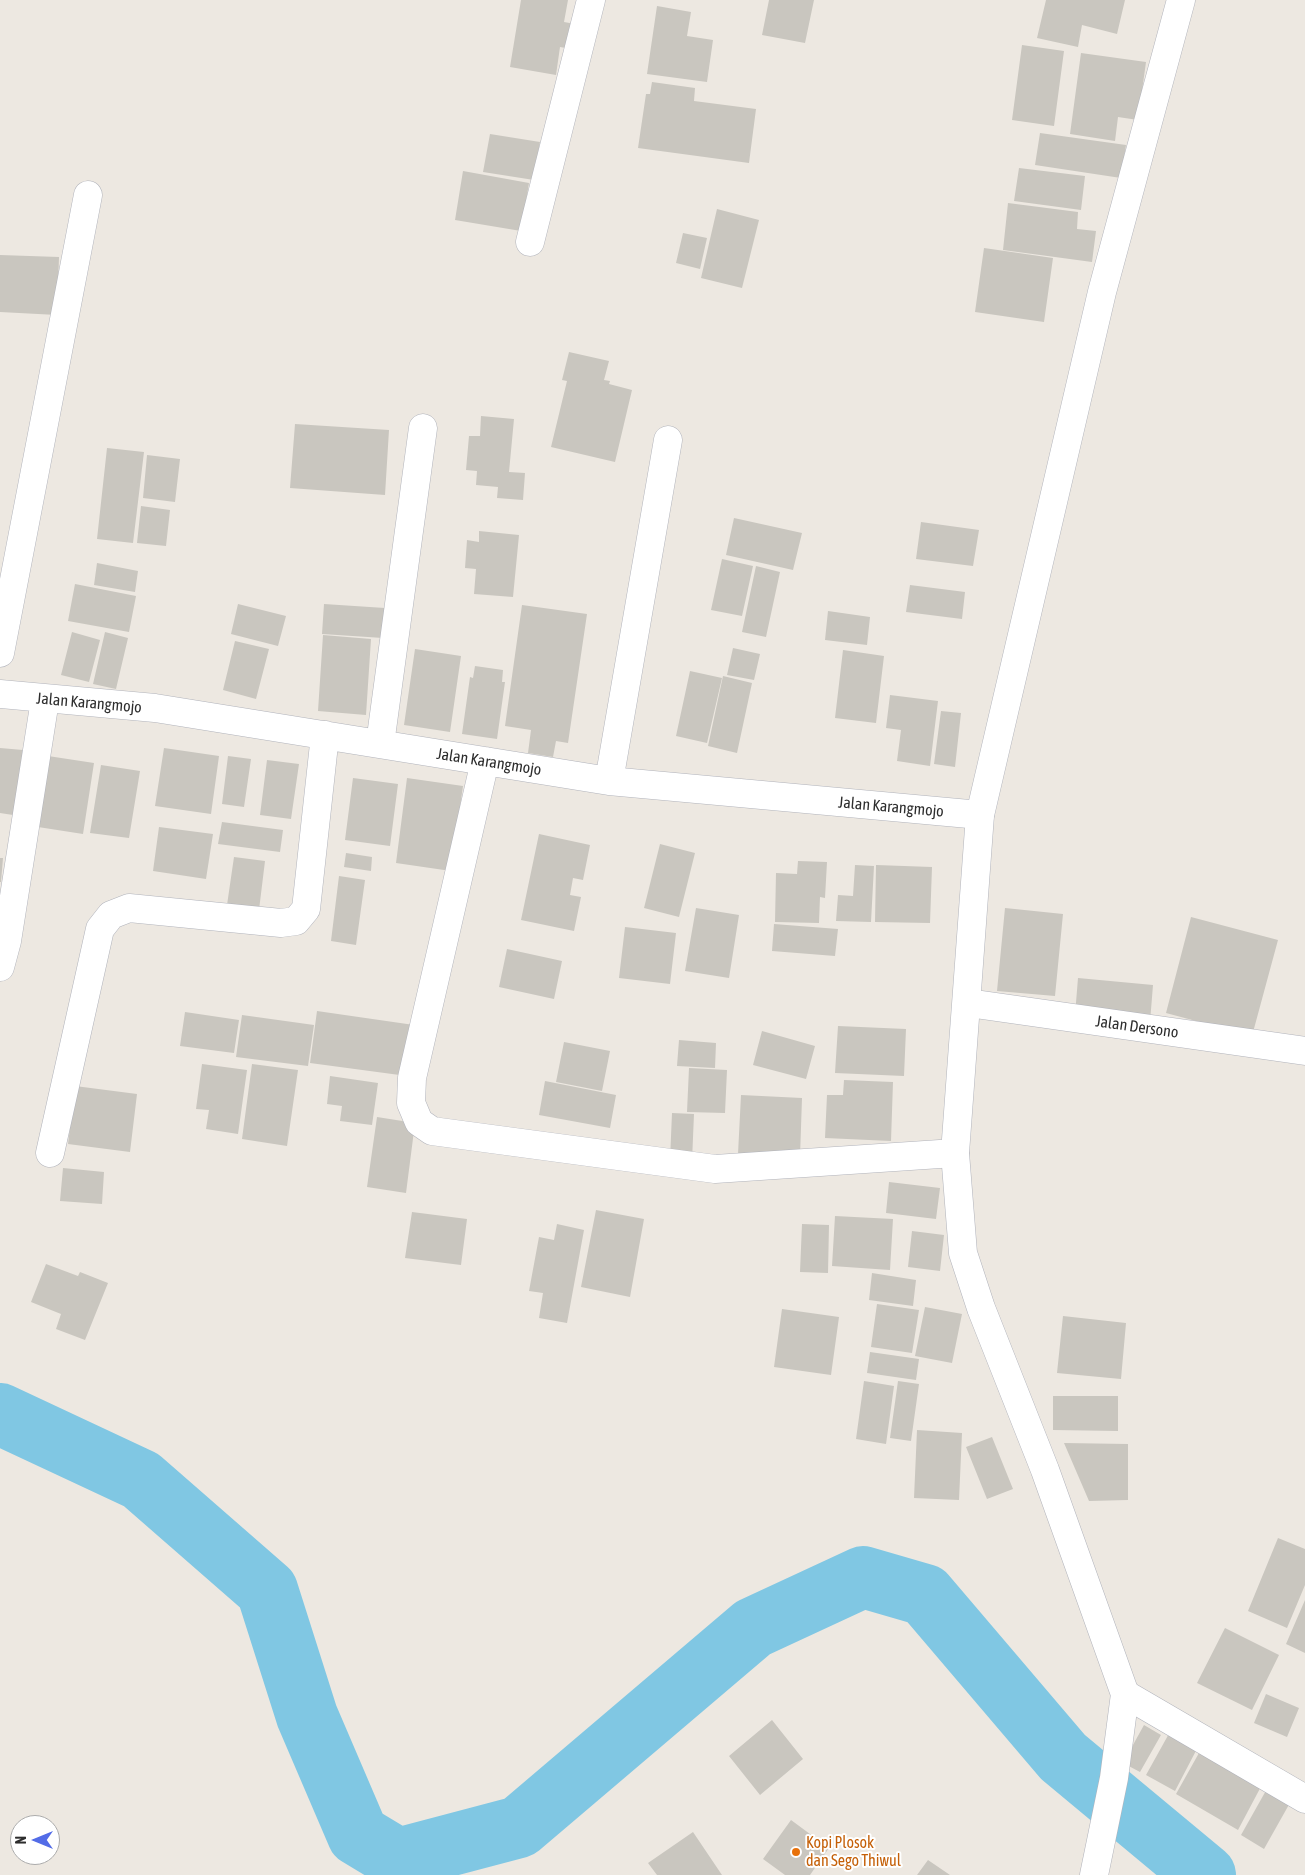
<!DOCTYPE html>
<html>
<head>
<meta charset="utf-8">
<style>
	body { margin:0 }
	#map { position:relative; width:1305px; height:1875px; overflow:hidden; background:#ede8e1; font-family:"Asap Condensed",sans-serif }
	canvas { display:block }
	.north { position:absolute; left:10px; top:1815px; width:50px; height:50px; box-sizing:border-box; background:#fff; border:1px solid #ababab; border-radius:50%; rotate:270deg; font-size:14px; font-weight:700; line-height:20px; text-align:center; color:#2d2d2d }
	.north::after { content:''; display:block; margin:auto; width:18px; height:22px; background:#536ce7; clip-path:polygon(50% 0,100% 100%,50% 72%,0 100%) }
</style>
</head>
<body>
<div id="map">
<canvas width="1305" height="1875"></canvas>
<div class="north">N</div>
</div>
<script>
const g = document.querySelector('canvas').getContext('2d');
g.lineJoin = 'round';
const toPath = rows => new Path2D(rows.map(r => 'M' + r).join(''));
function trace(path, color, width, dash) { g.strokeStyle = color; g.lineWidth = width; g.lineCap = dash ? 'butt' : 'round'; g.setLineDash(dash || []); g.stroke(path); }
function fillPath(path, color) { g.fillStyle = color; g.fill(path, 'evenodd'); }
function write(font, color, halo, rows, align = 'center') {
  g.font = font + ' "Asap Condensed",sans-serif'; g.lineWidth = 4; g.setLineDash([]); g.textBaseline = 'middle'; g.strokeStyle = halo; g.fillStyle = color; for (const [text, x, y, turn = 0] of rows) {
    g.save(); g.translate(x, y); g.rotate((+turn || 0) * Math.PI / 180); g.textAlign = isNaN(turn) ? turn : align; if (halo) g.strokeText(text, 0, 0); g.fillText(text, 0, 0); g.restore();
  }
}
const river = toPath([
	[0,1414,141,1480,267,1590,307,1716,358,1835,398,1859,519,1827,753,1628,863,1577,925,1595,1063,1757,1205,1875]
]);
const building = toPath([
	[521,0,568,0,564,22,575,24,571,49,560,47,556,75,510,67],
	[769,0,814,0,805,43,762,35],
	[1046,0,1125,0,1117,34,1082,25,1078,47,1037,38],
	[657,6,691,12,687,36,713,40,707,82,647,74],
	[1022,45,1064,51,1054,126,1012,120],
	[1081,53,1146,62,1138,120,1118,117,1115,141,1070,134],
	[652,82,695,88,694,101,756,109,749,163,638,148,646,94,650,94],
	[1040,133,1126,145,1121,178,1035,165],
	[490,134,540,142,534,180,483,172],
	[1019,168,1085,176,1081,210,1014,201],
	[463,171,529,183,521,231,455,220],
	[1008,203,1078,212,1077,229,1096,231,1092,262,1003,250],
	[717,209,759,220,742,288,701,278],
	[683,233,707,238,700,269,676,263],
	[984,248,1053,258,1044,322,975,312],
	[0,255,59,257,57,315,0,312],
	[569,352,609,361,604,380,610,381,609,384,632,390,615,462,551,447,567,381,562,380],
	[481,416,514,419,509,472,525,473,523,500,497,498,498,487,476,485,477,471,466,470,469,436,480,436],
	[295,424,389,430,385,495,290,488],
	[107,448,144,452,133,543,97,539],
	[147,455,180,459,175,502,143,498],
	[141,506,170,510,166,546,137,543],
	[734,518,802,533,793,570,726,555],
	[921,522,979,530,973,566,916,559],
	[479,531,519,535,513,597,474,594,476,569,465,568,467,540,479,542],
	[722,559,753,566,742,616,711,610],
	[97,563,138,571,135,592,94,585],
	[756,566,780,572,766,637,742,632],
	[75,584,136,596,129,632,68,621],
	[910,585,965,592,962,619,906,612],
	[238,604,286,616,278,646,231,634],
	[324,604,385,608,383,638,322,634],
	[522,605,587,614,568,743,556,741,553,757,528,753,531,730,505,726],
	[828,611,870,617,867,645,825,640],
	[72,632,100,640,89,682,61,675],
	[105,632,128,638,116,689,93,684],
	[323,635,371,639,366,715,318,711],
	[235,641,269,649,256,699,223,690],
	[733,648,760,654,754,680,727,675],
	[415,649,461,656,450,732,404,725],
	[843,650,884,656,876,723,835,718],
	[475,666,503,670,502,682,505,682,497,739,462,734,470,677,473,678],
	[690,671,722,678,707,743,676,736],
	[723,676,752,683,737,753,708,746],
	[890,695,938,701,930,766,897,761,901,730,886,728],
	[941,711,961,713,955,767,934,764],
	[0,748,23,750,13,815,0,813],
	[164,748,219,756,211,814,155,806],
	[48,756,94,763,83,834,38,827],
	[228,756,251,759,244,807,222,804],
	[267,760,299,764,291,819,260,815],
	[101,765,140,771,129,838,90,833],
	[353,778,398,784,390,846,345,840],
	[407,778,463,786,451,871,396,863],
	[222,822,283,830,280,852,218,844],
	[159,827,213,834,206,879,153,871],
	[539,834,590,845,583,880,573,878,570,895,581,897,574,931,521,920],
	[660,844,695,853,679,917,644,908],
	[346,853,372,857,371,871,344,867],
	[234,857,265,861,259,910,227,905],
	[0,858,3,858,1,882,0,882],
	[798,861,827,862,825,898,820,897,819,923,775,922,776,873,797,874],
	[855,865,874,866,871,922,836,921,838,895,853,896],
	[876,865,932,867,930,923,875,922],
	[339,876,365,880,356,945,331,941],
	[696,908,739,915,729,978,685,971],
	[1005,908,1063,914,1055,996,997,991],
	[1191,917,1278,940,1252,1036,1166,1013],
	[774,924,838,929,835,956,772,951],
	[625,927,676,933,670,984,619,978],
	[507,949,562,961,554,999,499,987],
	[1078,978,1153,985,1150,1022,1075,1015],
	[317,1011,414,1025,407,1076,310,1063],
	[185,1012,239,1020,234,1053,180,1046],
	[242,1015,314,1025,308,1066,236,1057],
	[838,1026,906,1029,904,1076,835,1073],
	[762,1031,815,1046,806,1079,753,1065],
	[679,1040,716,1043,715,1068,677,1066],
	[564,1042,610,1051,602,1091,556,1082],
	[202,1064,247,1070,238,1134,206,1129,209,1110,196,1109],
	[252,1064,298,1070,287,1146,242,1139],
	[689,1068,727,1070,725,1113,687,1112],
	[330,1076,378,1083,372,1125,340,1121,342,1106,327,1104],
	[844,1080,893,1082,891,1141,825,1138,827,1095,843,1095],
	[545,1081,616,1095,610,1128,539,1115],
	[75,1086,137,1094,130,1152,68,1144],
	[741,1095,802,1098,800,1157,738,1154],
	[672,1113,694,1114,692,1161,670,1160],
	[377,1117,415,1123,406,1193,367,1187],
	[63,1168,104,1172,102,1204,60,1201],
	[889,1182,940,1188,936,1219,886,1213],
	[596,1210,644,1219,630,1297,581,1287],
	[412,1212,467,1219,461,1265,405,1258],
	[835,1216,893,1219,890,1270,832,1266],
	[557,1224,584,1230,567,1323,539,1318,543,1293,529,1291,539,1237,554,1240],
	[802,1224,829,1225,828,1273,800,1272],
	[912,1231,944,1235,940,1271,908,1267],
	[46,1264,78,1276,80,1272,108,1283,85,1340,56,1329,61,1314,31,1302],
	[872,1273,916,1280,913,1306,869,1300],
	[877,1304,919,1310,912,1353,871,1347],
	[925,1307,962,1314,952,1363,915,1356],
	[782,1309,839,1317,831,1375,774,1367],
	[1063,1316,1126,1323,1121,1379,1057,1373],
	[870,1352,919,1359,916,1380,867,1373],
	[864,1381,894,1386,886,1444,856,1439],
	[898,1381,919,1384,911,1441,890,1438],
	[1053,1396,1118,1396,1118,1431,1053,1430],
	[917,1430,962,1433,959,1500,914,1498],
	[992,1437,1013,1489,987,1499,966,1447],
	[1064,1443,1128,1444,1128,1500,1089,1501],
	[1278,1538,1305,1549,1305,1585,1287,1628,1248,1611],
	[1305,1600,1305,1653,1286,1644],
	[1225,1628,1279,1655,1252,1710,1197,1683],
	[1266,1694,1299,1708,1287,1737,1254,1723],
	[772,1720,803,1759,760,1795,729,1756],
	[1144,1725,1161,1735,1140,1772,1123,1763],
	[1171,1730,1199,1745,1175,1791,1146,1775],
	[1204,1744,1265,1779,1238,1830,1176,1794],
	[1268,1787,1291,1801,1264,1849,1241,1835],
	[791,1820,829,1848,810,1875,785,1875,763,1859],
	[693,1832,722,1875,657,1875,648,1863],
	[928,1860,950,1875,917,1875]
]);
const minor = toPath([
	[530,242,591,0],
	[0,653,88,195],
	[0,694,155,708,609,781,980,815],
	[380,744,423,428],
	[485,761,412,1078,411,1103,419,1122,432,1131,715,1169,955,1153],
	[609,781,668,440],
	[0,967,7,941,45,700],
	[968,1003,1305,1051],
	[50,1153,100,929,111,915,129,908,281,923,296,921,306,909,325,735],
	[1125,1694,1305,1799]
]);
const secondary = toPath([
	[1094,1875,1114,1778,1125,1694,1045,1470,981,1308,963,1253,955,1153,980,815,1102,292,1181,0]
]);
const markers = [
	[796,1852,5,"#e8710a"]
];
const streetNames = [
	["Jalan Karangmojo",89,703,5],
	["Jalan Karangmojo",489,762,9],
	["Jalan Karangmojo",891,807,5],
	["Jalan Dersono",1137,1027,8]
];
const foodNames = [
	["Kopi Plosok",806,1843],
	["dan Sego Thiwul",806,1861]
];
trace(river, '#80c7e3', 62);
fillPath(building, '#c9c6bf');
trace(minor, '#b1b3bb', 29);
trace(secondary, '#b1b3bb', 29);
trace(minor, '#fff', 28);
trace(secondary, '#fff', 28);
for (const [x, y, r, color] of markers) { const dot = new Path2D(); dot.arc(x, y, r, 0, 2 * Math.PI); g.fillStyle = color; g.fill(dot); trace(dot, '#fff', 2); }
write('16px', '#2d2d2d', '#fff', streetNames);
write('16px', '#c56008', '#fff', foodNames, 'left');
</script>
</body>
</html>
